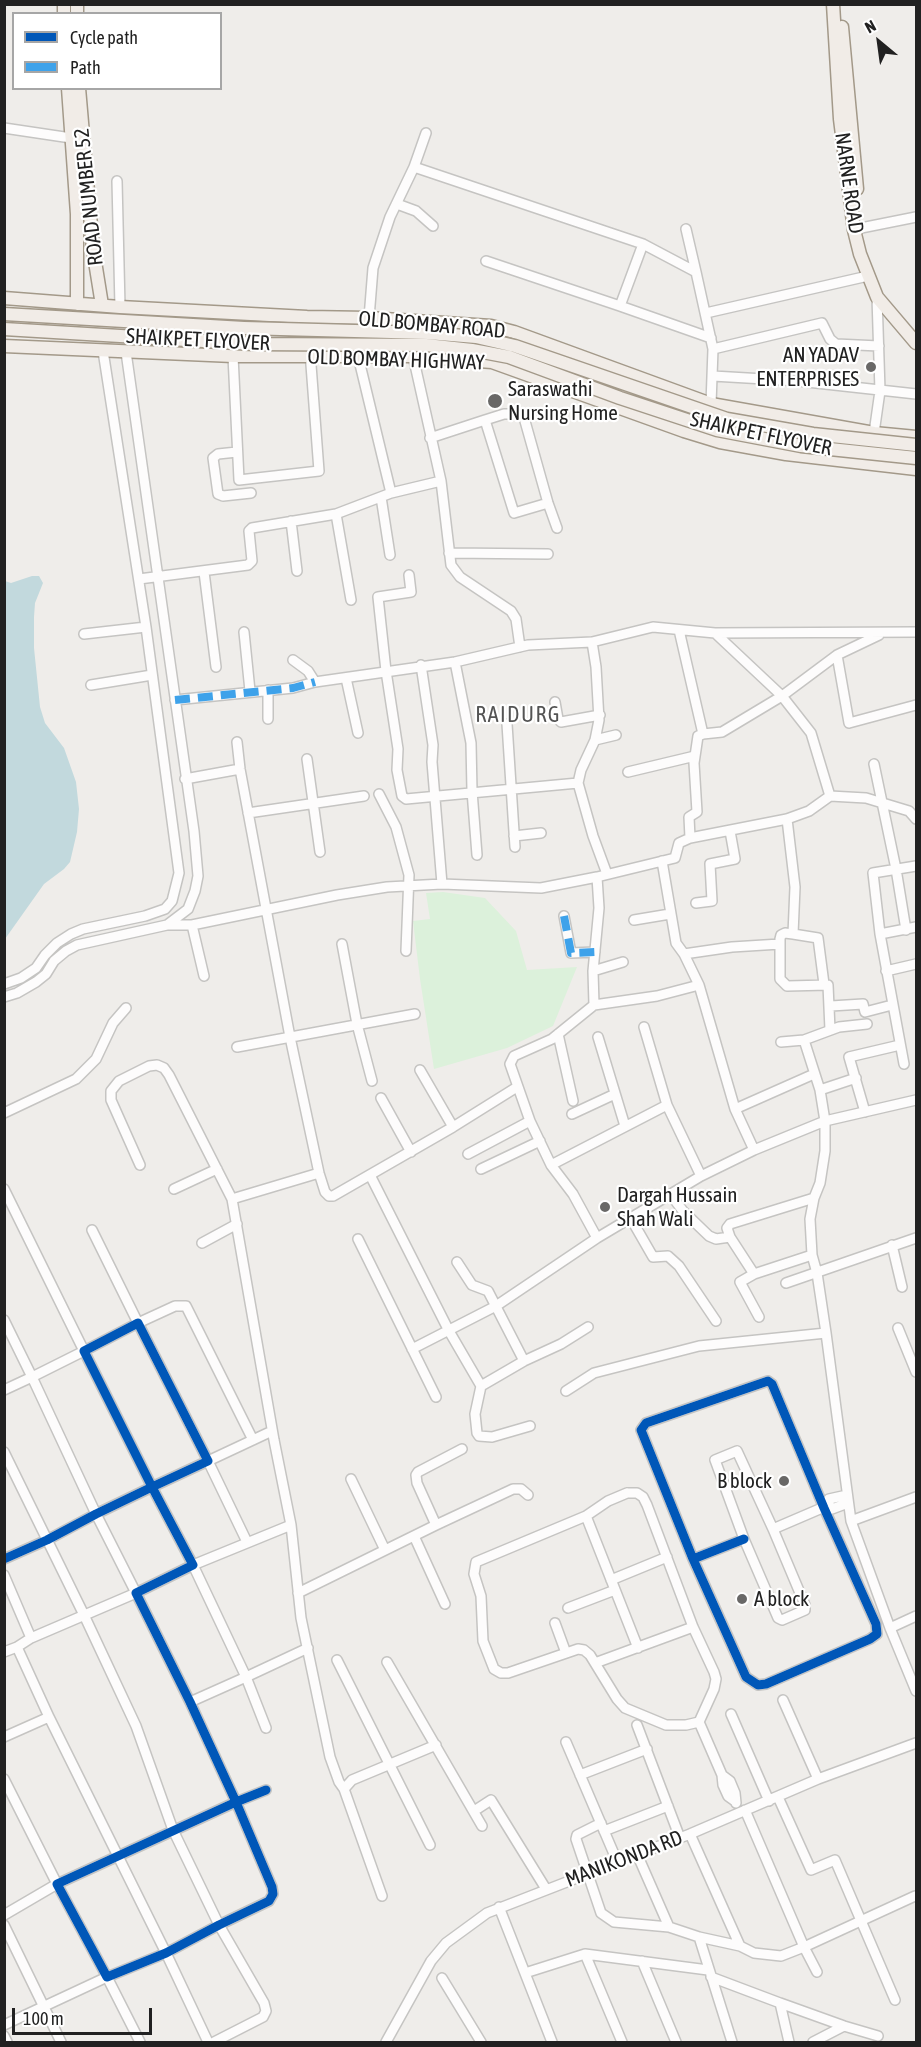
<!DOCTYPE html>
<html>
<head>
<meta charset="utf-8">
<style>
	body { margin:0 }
	#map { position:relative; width:921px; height:2047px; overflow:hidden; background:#efedea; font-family:"Asap Condensed",sans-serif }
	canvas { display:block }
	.frame { position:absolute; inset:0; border:6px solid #212121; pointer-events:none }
	.legend { position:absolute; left:12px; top:12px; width:210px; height:78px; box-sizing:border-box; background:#fff; border:2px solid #a6a6a6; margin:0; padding:8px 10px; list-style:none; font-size:18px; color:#212121 }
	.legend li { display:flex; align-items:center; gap:12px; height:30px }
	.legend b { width:30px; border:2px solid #a6a6a6 }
	.north { position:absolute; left:849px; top:12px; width:60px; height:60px; -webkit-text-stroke:4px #fff; paint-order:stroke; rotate:331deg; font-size:16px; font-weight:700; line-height:24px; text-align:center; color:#212121 }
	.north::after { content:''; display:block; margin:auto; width:21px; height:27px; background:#212121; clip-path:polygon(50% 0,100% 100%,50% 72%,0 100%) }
	.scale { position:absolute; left:12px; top:2008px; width:140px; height:27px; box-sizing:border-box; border:3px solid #212121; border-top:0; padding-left:8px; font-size:18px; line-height:21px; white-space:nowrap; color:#212121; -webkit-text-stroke:4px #fff; paint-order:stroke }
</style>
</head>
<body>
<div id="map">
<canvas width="921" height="2047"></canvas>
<div class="frame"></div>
<ul class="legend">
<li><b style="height:8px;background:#0057b8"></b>Cycle path</li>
<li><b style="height:8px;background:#3ea2ea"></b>Path</li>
</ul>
<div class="north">N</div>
<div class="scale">100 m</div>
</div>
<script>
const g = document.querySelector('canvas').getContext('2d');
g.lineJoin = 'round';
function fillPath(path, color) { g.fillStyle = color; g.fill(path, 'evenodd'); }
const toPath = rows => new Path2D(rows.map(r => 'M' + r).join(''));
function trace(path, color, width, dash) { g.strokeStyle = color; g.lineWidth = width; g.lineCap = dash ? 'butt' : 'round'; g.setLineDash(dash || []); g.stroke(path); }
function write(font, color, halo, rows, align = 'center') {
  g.font = font + ' "Asap Condensed",sans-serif'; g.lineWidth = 4.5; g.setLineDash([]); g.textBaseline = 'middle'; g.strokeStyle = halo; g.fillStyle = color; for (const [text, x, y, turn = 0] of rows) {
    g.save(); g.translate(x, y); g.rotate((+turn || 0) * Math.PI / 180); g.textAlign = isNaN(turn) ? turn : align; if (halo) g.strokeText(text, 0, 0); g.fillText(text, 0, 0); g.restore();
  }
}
const park = toPath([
	[443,892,485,898,516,931,527,970,577,967,553,1026,507,1048,434,1069,420,979,413,921,430,919,426,893]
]);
const water = toPath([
	[32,576,39,576,43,583,35,603,34,617,34,648,40,707,45,723,64,748,76,782,79,809,77,832,70,862,64,869,44,884,5,939,5,581,11,583]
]);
const minor = toPath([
	[4,128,71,138],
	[414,167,426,133],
	[117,181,120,307],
	[397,204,416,211,433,226],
	[861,228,916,217],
	[686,229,696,272],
	[643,244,620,306,711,338],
	[486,261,620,306],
	[706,313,868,276],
	[369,318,373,268,390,217,414,167,643,244,696,272,713,349,711,404],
	[713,349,822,323,830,339,836,344,879,346],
	[233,356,239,480,319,471,308,325],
	[358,356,391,493],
	[713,376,798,381,916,394],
	[485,420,504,414,523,414,548,503,557,528],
	[874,433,880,391,877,297],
	[430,438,485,420,514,513,548,503],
	[237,452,218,454,213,458,218,494,223,496,251,493],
	[441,481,451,565,460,577,511,611,516,619,520,647],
	[381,497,390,555],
	[336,514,351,600],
	[291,521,297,571],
	[449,553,548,554],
	[204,572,216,667],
	[409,575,411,592,378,597,386,671,398,749,397,770,402,796,406,799,578,783,593,836,607,874],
	[139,579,248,565,252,561,249,531,252,528,336,514,391,493,441,481,413,356],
	[679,630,703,734],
	[244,632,250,691],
	[715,633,782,696,811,733,830,796],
	[84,634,146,627],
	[592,642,653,627,715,633,916,632],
	[837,655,849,723,916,705],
	[293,660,308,671,315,682],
	[455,662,471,743,472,791,477,855],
	[421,665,433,745,432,762,442,884],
	[346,678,358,733],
	[91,685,152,675],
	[268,690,268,719],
	[175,700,293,688,315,682,455,662,528,645,592,642,596,667,599,720,595,740,581,770,578,783],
	[555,702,558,719,561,722,600,715],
	[507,724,515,847],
	[595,740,616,735],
	[237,742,240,769,290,1037,319,1173,325,1192,329,1196,333,1196,453,1127,517,1087],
	[307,759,320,852],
	[874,764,896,869,906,930],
	[628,772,695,756],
	[185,779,240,769],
	[379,794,396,827,409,875,406,951],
	[248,813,364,796],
	[787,819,795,887,793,934,785,933,781,935,780,939,780,979,787,986,828,985,830,1030],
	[514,836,541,833],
	[690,838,689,817,697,812,694,763,698,736,703,734,722,732,782,696,837,655,879,635],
	[662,861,676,943,684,954,699,985],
	[696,903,712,901,710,864,735,859,730,831],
	[564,916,571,953,595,952],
	[634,920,670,914],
	[167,925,192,925,204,976],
	[192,925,337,895,387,887,442,884,541,888,597,877,675,858,679,843,690,838,787,819,809,811,830,796,866,798,909,811,916,819],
	[793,934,818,938,824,984],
	[880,934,916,927],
	[342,944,357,1024,372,1081],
	[684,954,732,947,780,944],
	[593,971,623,962],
	[886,971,916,964],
	[4,984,21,978,36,968,45,955,57,943,71,934,83,929,145,916,165,909,172,901,179,873,146,627,103,351],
	[4,997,17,993,36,982,46,974,54,961,66,951,77,945,167,925,188,909,195,891,198,876,194,831,126,352],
	[594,1005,657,996,699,985,735,1109,754,1150],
	[831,1006,863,1004,865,1012,892,1005],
	[867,1024,839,1027,804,1040,820,1090,825,1121,825,1151,820,1183,814,1198,810,1219,812,1255,817,1273,826,1333,851,1521,890,1628,916,1691],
	[558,1034,573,1101],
	[598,1037,625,1126],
	[781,1042,804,1040],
	[237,1047,415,1014],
	[904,1064,880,934,873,873,916,866],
	[420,1070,453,1127],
	[820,1090,856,1078],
	[381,1098,411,1152],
	[667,1105,701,1176],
	[735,1109,814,1074],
	[865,1112,849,1057,900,1045],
	[4,1113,76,1079,96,1059,113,1023,126,1008],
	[572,1114,615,1094],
	[530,1121,551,1165,573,1194,597,1238],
	[468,1154,530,1121,510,1064,514,1056,552,1039,594,1005,593,971,599,908,597,877],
	[140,1165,111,1100,111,1091,119,1081,149,1066,157,1065,164,1068,169,1075,232,1199,274,1440,291,1525,301,1618,330,1757,339,1782,344,1789],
	[551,1165,667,1105,644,1027],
	[481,1169,540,1141],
	[370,1175,449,1331,481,1386,475,1414,477,1433,479,1436,492,1437,530,1426],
	[4,1189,84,1351,32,1377,96,1514,136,1593,31,1638],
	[174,1189,217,1169],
	[671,1195,683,1211,709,1236,716,1239,730,1237,754,1274],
	[232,1199,319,1173],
	[630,1217,653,1257,668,1256,679,1266,716,1321],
	[92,1230,138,1323,175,1306,186,1306,253,1440],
	[730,1237,727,1228,730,1224,814,1198],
	[358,1239,436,1397],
	[202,1243,237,1224],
	[892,1245,902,1287],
	[457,1262,472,1285,488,1291,524,1361],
	[786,1283,916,1238],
	[759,1317,740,1282,754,1274,812,1255],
	[4,1320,32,1377,4,1390],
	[898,1328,916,1372],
	[412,1349,496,1306,597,1238,701,1176,754,1150,825,1121,916,1100],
	[481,1386,524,1361,561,1344,588,1327],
	[566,1391,594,1373,699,1346,826,1333],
	[4,1452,84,1615,136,1726,173,1830,219,1925,264,2003,266,2011,263,2017,214,2042],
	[351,1479,385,1550],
	[627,1493,637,1493,643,1497,647,1505,693,1627,714,1672,716,1679,714,1689,699,1722,686,1725,666,1725,625,1708,617,1699,590,1655,584,1650,578,1649,508,1673,501,1673,494,1669,483,1641,481,1596,474,1574,476,1562,586,1516,608,1501,627,1493],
	[829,1505,829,1499,847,1495],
	[586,1516,638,1648],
	[851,1521,916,1497],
	[291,1525,193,1565,246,1677,308,1648],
	[436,1525,417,1483,416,1475,418,1472,462,1449],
	[773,1529,805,1605,805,1610,782,1620,778,1618,744,1539,715,1460,737,1451,773,1529,829,1505,832,1509,848,1503],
	[414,1536,445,1604],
	[247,1542,208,1461,272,1431],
	[4,1559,47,1540,96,1514,152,1487,208,1461,138,1323,84,1351,152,1487,193,1565,136,1593,190,1702,236,1802,57,1884,107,1977,166,1953,219,1925,269,1901,273,1894,272,1887,236,1802,266,1790],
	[693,1559,746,1677,758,1685,766,1684,870,1639,877,1634,876,1624,824,1508,772,1384,768,1381,646,1423,641,1430,693,1559,744,1539],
	[4,1575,31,1638,17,1647,4,1652],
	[611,1580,667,1557],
	[298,1593,436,1525,513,1489,521,1489,528,1495],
	[568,1608,615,1590],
	[555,1623,566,1653],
	[890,1628,916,1616],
	[17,1647,49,1717],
	[337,1660,430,1845],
	[387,1662,482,1826],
	[595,1663,693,1627],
	[783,1700,818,1779],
	[190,1702,246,1677,266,1728],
	[731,1714,769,1801],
	[699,1722,722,1775,723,1785,728,1796,735,1801],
	[637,1725,680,1838],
	[4,1737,49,1717,166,1953,208,2042],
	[566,1742,617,1861],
	[580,1775,647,1749],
	[722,1775,730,1781,735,1793,736,1803],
	[4,1779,57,1884,4,1915],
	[778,1797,811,1870,835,1860,895,2000],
	[745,1810,804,1947,817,1972],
	[474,1811,491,1800,546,1889],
	[601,1823,577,1835,576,1839,601,1913,614,1922,669,1927,699,1937,740,1946,754,1953,781,1956,804,1947,915,1896],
	[604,1831,668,1806],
	[690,1834,740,1946],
	[637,1854,669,1927],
	[382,1896,344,1789,352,1780,436,1745],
	[499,1907,552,2042],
	[4,1925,61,2042],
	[699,1937,732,2042],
	[585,1954,622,2042],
	[642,1961,676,2042],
	[525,1973,585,1954,708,1970],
	[711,1977,780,2003,789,2042],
	[442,1978,481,2042],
	[780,2003,844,2026,878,2036],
	[4,2025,107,1977,140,2042],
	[4,2036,7,2042],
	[386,2042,431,1961,446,1943,487,1913,690,1834,818,1779,916,1743],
	[813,2042,844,2026]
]);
const major = toPath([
	[833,4,840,119,854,230,860,254,877,297,916,343],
	[64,14,64,4],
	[77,14,77,4],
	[842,27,857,189],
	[68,88,77,214,77,304],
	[79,88,93,249,102,305],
	[4,298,120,307,307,317,369,318,491,326,514,332,711,404,874,433,916,437],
	[4,314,244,328],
	[4,346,233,356,413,356,492,362,684,431,720,442,786,454,916,469]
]);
const majorBridge = toPath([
	[244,328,428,333,476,337,515,346,727,419,813,434,916,445],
	[4,329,253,344,426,345,472,350,509,357,620,398,717,430,801,446,916,458]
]);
const quiet = toPath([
	[175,700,293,688,315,682],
	[564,916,571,953,595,952]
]);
const cycleway = toPath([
	[4,1559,47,1540,96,1514,152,1487,208,1461,138,1323,84,1351,152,1487,193,1565,136,1593,190,1702,236,1802,57,1884,107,1977,166,1953,219,1925,269,1901,273,1894,272,1887,236,1802,266,1790],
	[693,1559,746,1677,758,1685,766,1684,870,1639,877,1634,876,1624,824,1508,772,1384,768,1381,646,1423,641,1430,693,1559,744,1539]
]);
const markers = [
	[871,367,6,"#696867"],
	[495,401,8,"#696867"],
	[605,1207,6,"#696867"],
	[784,1481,6,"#696867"],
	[742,1599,6,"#696867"]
];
const streetNames = [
	["NARNE ROAD",849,183,82],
	["ROAD NUMBER 52",89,197,-96],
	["OLD BOMBAY ROAD",432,325,5],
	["SHAIKPET FLYOVER",198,340,3],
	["OLD BOMBAY HIGHWAY",396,360,2],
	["SHAIKPET FLYOVER",761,434,12],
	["MANIKONDA RD",624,1859,-21]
];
const poiNames = [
	["AN YADAV",859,355,"right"],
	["ENTERPRISES",859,379,"right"],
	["Saraswathi",508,389],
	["Nursing Home",508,413],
	["Dargah Hussain",617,1195],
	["Shah Wali",617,1219],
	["B block",772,1481,"right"],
	["A block",754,1599]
];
const neighbourhoodNames = [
	["RAIDURG",518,715]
];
fillPath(park, '#dcf1db');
fillPath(water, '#c2d9dd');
trace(minor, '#c5c4c2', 12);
trace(major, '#a39989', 15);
trace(minor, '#fdfcfc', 9);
trace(major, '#f1ece7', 12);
trace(majorBridge, '#a39989', 15, []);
trace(majorBridge, '#f1ece7', 12);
trace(quiet, '#3ea2ea', 8, [15, 8]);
trace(cycleway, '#0057b8', 9);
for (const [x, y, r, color] of markers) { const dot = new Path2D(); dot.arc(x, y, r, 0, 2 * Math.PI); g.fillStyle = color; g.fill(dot); trace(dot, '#fff', 2); }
write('21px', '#212121', '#fff', streetNames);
write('21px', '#212121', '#fff', poiNames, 'left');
g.letterSpacing = '1.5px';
write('22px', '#545454', '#fff', neighbourhoodNames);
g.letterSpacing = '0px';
</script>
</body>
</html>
